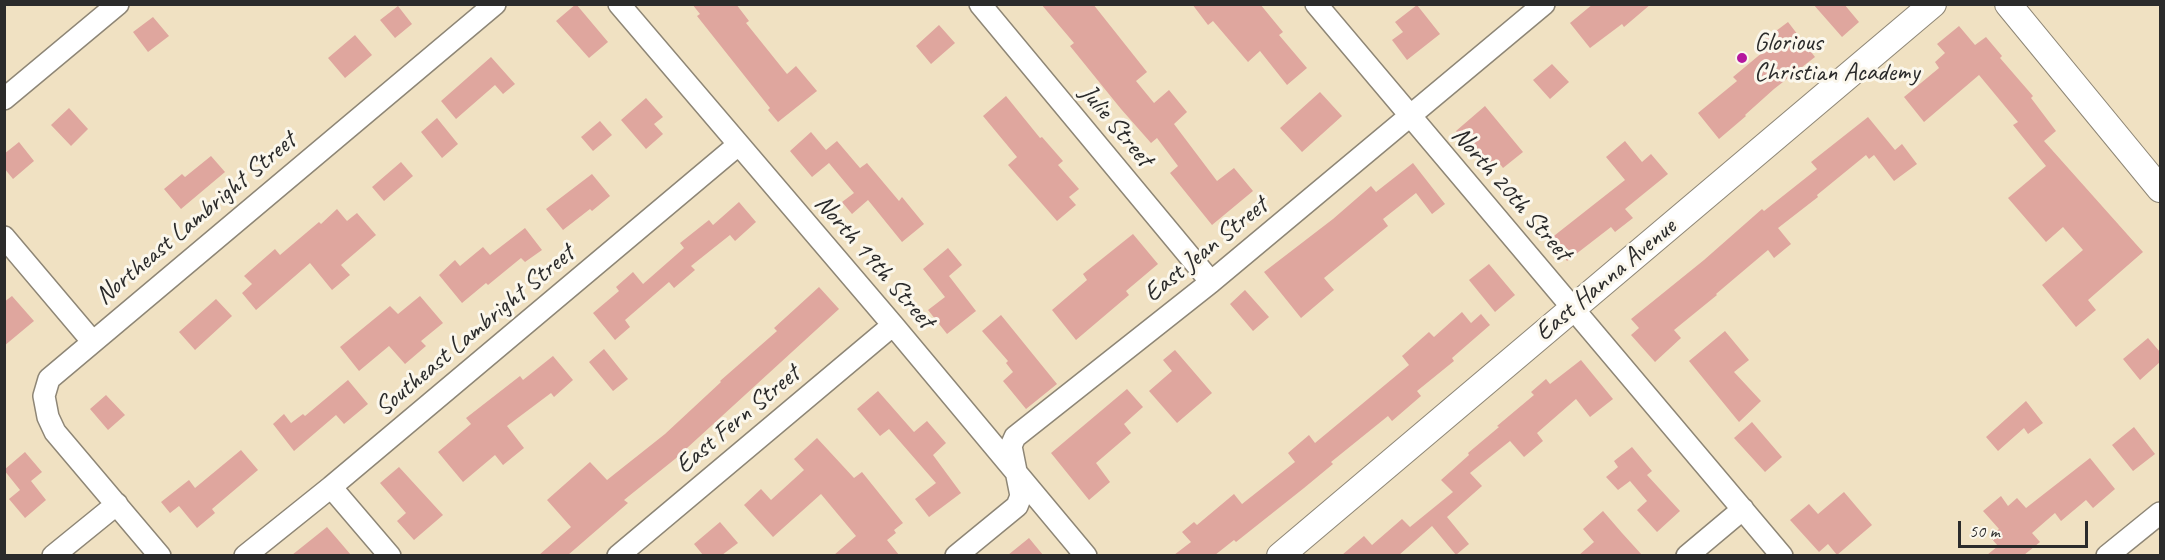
<!DOCTYPE html>
<html>
<head>
<meta charset="utf-8">
<style>
	body { margin:0 }
	#map { position:relative; width:2165px; height:560px; overflow:hidden; background:#f0e1c2; font-family:Caveat,sans-serif }
	canvas { display:block }
	.frame { position:absolute; inset:0; border:6px solid #2b2b2b; pointer-events:none }
	.scale { position:absolute; left:1958px; top:521px; width:130px; height:27px; box-sizing:border-box; border:3px solid #2b2b2b; border-top:0; padding-left:8px; font-size:18px; line-height:21px; white-space:nowrap; color:#2b2b2b; -webkit-text-stroke:4px #fbf7ec; paint-order:stroke }
</style>
</head>
<body>
<div id="map">
<canvas width="2165" height="560"></canvas>
<div class="frame"></div>
<div class="scale">50 m</div>
</div>
<script>
const g = document.querySelector('canvas').getContext('2d');
g.lineJoin = 'round';
function fillPath(path, color) { g.fillStyle = color; g.fill(path, 'evenodd'); }
const toPath = rows => new Path2D(rows.map(r => 'M' + r).join(''));
function trace(path, color, width, dash) { g.strokeStyle = color; g.lineWidth = width; g.lineCap = dash ? 'butt' : 'round'; g.setLineDash(dash || []); g.stroke(path); }
function write(font, color, halo, rows, align = 'center') {
  g.font = font + ' Caveat,sans-serif'; g.lineWidth = 6; g.setLineDash([]); g.textBaseline = 'middle'; g.strokeStyle = halo; g.fillStyle = color; for (const [text, x, y, turn = 0] of rows) {
    g.save(); g.translate(x, y); g.rotate((+turn || 0) * Math.PI / 180); g.textAlign = isNaN(turn) ? turn : align; if (halo) g.strokeText(text, 0, 0); g.fillText(text, 0, 0); g.restore();
  }
}
const building = toPath([
	[576,4,608,42,589,58,556,21],
	[692,4,736,4,749,21,746,23,787,74,796,66,817,91,778,122,768,110,770,108,697,16,700,14],
	[1041,4,1093,4,1147,72,1136,81,1154,103,1169,90,1187,112,1174,124,1217,181,1234,168,1253,191,1212,225,1170,173,1178,166,1157,138,1151,143,1121,109,1070,46,1074,43],
	[1192,4,1260,4,1283,32,1279,35,1307,68,1287,85,1260,51,1248,62,1213,21,1208,25],
	[1593,4,1651,4,1624,27,1622,24,1590,48,1570,23],
	[1813,4,1844,4,1859,22,1842,37],
	[1417,5,1440,34,1407,60,1392,40,1403,32,1395,22],
	[398,6,412,24,395,38,380,20],
	[153,17,169,36,148,52,133,32],
	[1788,22,1815,57,1774,89,1745,115,1746,116,1719,139,1698,113,1737,81,1733,77,1769,47,1764,40],
	[939,25,955,43,931,64,916,46],
	[1959,26,1975,45,1986,37,2002,56,2000,58,2033,96,2031,98,2056,131,2044,141,2143,252,2088,300,2096,310,2076,327,2042,285,2083,250,2063,227,2046,242,2008,198,2046,166,2013,125,2018,122,1979,75,1924,122,1904,97,1939,68,1935,62,1945,53,1937,44],
	[355,35,372,55,345,78,328,58],
	[491,57,515,84,503,94,495,85,456,119,441,101],
	[1552,64,1569,82,1550,99,1533,80],
	[1320,92,1342,116,1302,152,1280,128],
	[1006,96,1040,138,1042,137,1063,161,1058,165,1079,189,1069,197,1076,205,1057,221,1008,165,1017,157,983,116],
	[646,98,663,117,654,124,663,134,646,149,621,120],
	[1485,106,1523,152,1503,168,1496,159,1486,167,1456,131],
	[69,108,88,129,71,146,51,125],
	[1868,117,1895,150,1902,144,1917,164,1894,181,1874,155,1869,159,1866,155,1817,195,1818,197,1778,228,1791,244,1774,258,1768,250,1716,294,1717,295,1674,330,1681,338,1655,362,1631,335,1639,328,1631,319,1704,260,1762,209,1764,211,1817,169,1811,162],
	[437,118,458,144,442,158,421,132],
	[600,121,612,135,593,151,581,137],
	[811,132,826,150,837,141,860,168,867,163,899,201,902,197,924,224,902,242,868,200,852,214,842,202,854,193,829,163,812,177,790,151],
	[1625,141,1642,162,1651,154,1668,174,1625,209,1633,218,1615,232,1611,227,1567,261,1550,239,1625,180,1606,157],
	[19,142,34,161,13,179,4,168,4,154],
	[211,156,225,172,181,209,164,189,182,174,185,177],
	[401,162,413,176,384,201,372,187],
	[1413,163,1445,204,1432,214,1416,193,1383,219,1388,226,1324,278,1334,290,1301,318,1264,272,1333,219,1371,186,1376,192],
	[592,174,610,196,592,211,590,209,563,230,546,209],
	[739,202,756,222,735,241,730,235,691,266,695,270,674,288,669,282,625,320,630,327,615,340,593,313,619,291,616,287,633,272,643,284,684,248,680,243,709,220,713,225],
	[337,209,347,221,357,213,376,235,341,265,350,275,332,290,310,263,256,310,242,293,252,284,244,276,275,249,280,255,319,222,321,224],
	[525,228,542,250,525,262,521,258,488,285,486,283,462,303,439,275,455,260,460,266,483,247,490,255],
	[1133,234,1158,264,1126,291,1129,295,1076,340,1052,310,1087,280,1083,274],
	[948,248,962,265,949,276,976,311,947,334,928,310,945,297,923,269],
	[1489,264,1515,295,1495,312,1469,280],
	[819,287,839,309,675,459,624,500,628,503,568,555,539,555,571,527,547,500,590,462,607,480,665,434,721,382,720,381,777,331,774,328],
	[1245,290,1269,317,1253,331,1230,304],
	[12,296,34,321,4,346,4,302],
	[420,296,443,323,421,341,426,346,405,364,389,346,359,371,340,347,390,306,398,314],
	[216,299,232,316,195,350,179,332],
	[1462,312,1471,323,1481,314,1490,325,1452,358,1454,361,1417,391,1421,396,1392,421,1388,416,1331,462,1333,464,1304,488,1236,542,1234,540,1215,555,1174,555,1191,542,1182,532,1194,522,1197,525,1234,494,1242,504,1295,462,1288,453,1309,435,1315,443,1409,365,1402,356,1429,332,1434,337],
	[1001,315,1057,384,1026,409,1003,381,1013,372,1006,363,1008,361,982,331],
	[1725,331,1749,360,1734,372,1761,401,1739,422,1689,361],
	[2148,338,2160,352,2160,362,2140,380,2123,359],
	[604,349,628,379,613,391,589,362],
	[1175,350,1212,393,1177,423,1149,391,1172,371,1163,360],
	[553,356,573,380,554,397,551,393,507,426,524,448,503,465,495,455,463,482,438,452,471,424,466,418,520,376,523,380],
	[1581,360,1613,399,1590,417,1576,399,1537,433,1543,441,1524,457,1510,441,1470,473,1482,486,1447,517,1469,544,1456,555,1432,526,1399,555,1342,555,1364,536,1372,545,1402,519,1410,527,1453,492,1441,480,1469,455,1468,453,1499,427,1497,426,1534,395,1531,392,1546,379,1550,384],
	[348,380,368,404,344,424,336,415,294,451,273,424,284,414,291,423,303,414,305,416],
	[1127,389,1143,407,1124,424,1131,433,1096,463,1110,482,1089,500,1051,453],
	[878,391,914,432,927,421,946,443,933,455,961,493,929,517,915,499,936,483,889,429,880,436,857,409],
	[106,395,125,415,108,430,90,409],
	[2026,401,2043,423,2028,434,2024,428,1998,451,1986,437],
	[1752,422,1782,457,1765,472,1734,438],
	[2134,427,2155,454,2133,471,2112,445],
	[817,438,854,478,862,472,903,523,894,530,896,533,887,540,899,555,834,555,856,536,821,494,773,537,744,505,761,489,771,500,804,470,794,459],
	[1632,447,1652,471,1647,475,1680,511,1657,532,1637,510,1647,501,1630,481,1618,490,1606,477,1618,467,1614,461],
	[241,450,258,470,212,509,215,513,197,528,179,506,170,513,161,502,189,480,195,488],
	[25,452,42,472,31,481,46,500,25,518,9,499,20,490,4,470],
	[2090,458,2115,489,2093,508,2086,500,2061,521,2055,513,2032,533,2040,542,2024,555,1987,555,1998,546,1990,537,1999,529,1983,511,2001,496,2008,506,2017,498,2026,508],
	[399,467,443,515,414,540,397,521,406,513,380,483],
	[1844,492,1872,525,1837,555,1828,544,1819,552,1790,520,1809,504,1818,514],
	[1603,511,1622,533,1642,555,1579,555,1594,542,1583,529],
	[720,522,738,543,722,555,703,555,694,544],
	[327,527,351,555,292,555],
	[1029,538,1043,555,1008,555]
]);
const minor = toPath([
	[619,4,893,325,1086,556],
	[980,4,1211,282],
	[1316,4,1782,556],
	[4,99,118,4],
	[4,237,92,341],
	[331,487,390,556],
	[53,556,117,504],
	[160,556,55,432,48,417,44,396,49,379,495,4],
	[245,556,331,487,738,145],
	[618,556,893,325],
	[956,556,1017,506,1021,496,1011,446,1015,437,1211,282,1544,4],
	[1687,556,1743,509],
	[2107,556,2160,513]
]);
const tertiary = toPath([
	[2008,4,2160,189],
	[1280,556,1933,4]
]);
const markers = [
	[1742,58,6,"#b5179e"]
];
const poiNames = [
	["Glorious",1754,43],
	["Christian Academy",1754,73]
];
const streetNames = [
	["Julie Street",1116,126,50],
	["North 20th Street",1511,194,49],
	["Northeast Lambright Street",196,219,-40],
	["East Jean Street",1206,250,-39],
	["North 19th Street",874,262,49],
	["East Hanna Avenue",1606,280,-40],
	["Southeast Lambright Street",475,331,-40],
	["East Fern Street",738,420,-40]
];
fillPath(building, '#dfa69e');
trace(minor, '#8e8676', 24);
trace(tertiary, '#8e8676', 28);
trace(minor, '#fff', 21);
trace(tertiary, '#fff', 26);
for (const [x, y, r, color] of markers) { const dot = new Path2D(); dot.arc(x, y, r, 0, 2 * Math.PI); g.fillStyle = color; g.fill(dot); trace(dot, '#fbf7ec', 2); }
write('26px', '#2b2b2b', '#fbf7ec', poiNames, 'left');
write('26px', '#2b2b2b', '#fbf7ec', streetNames);
</script>
</body>
</html>
